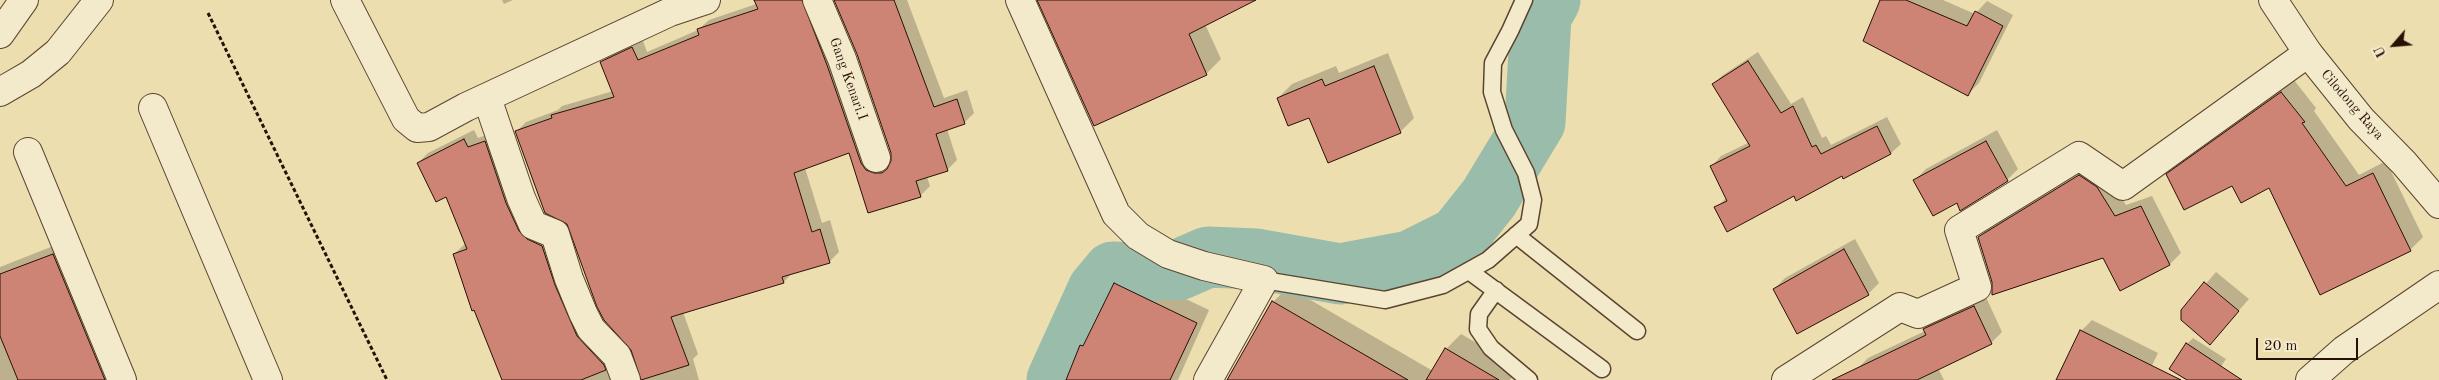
<!DOCTYPE html>
<html>
<head>
<meta charset="utf-8">
<style>
	body { margin:0 }
	#map { position:relative; width:2439px; height:380px; overflow:hidden; background:#ecdeaf; font-family:"Old Standard TT",serif }
	canvas { display:block }
	.north { position:absolute; left:2369px; top:20px; width:50px; height:50px; -webkit-text-stroke:4px #f3eacb; paint-order:stroke; rotate:243deg; font-size:14px; font-weight:700; line-height:20px; text-align:center; color:#291007 }
	.north::after { content:''; display:block; margin:auto; width:18px; height:22px; background:#291007; clip-path:polygon(50% 0,100% 100%,50% 72%,0 100%) }
	.scale { position:absolute; left:2256px; top:338px; width:102px; height:22px; box-sizing:border-box; border:2px solid #291007; border-top:0; padding-left:6px; font-size:15px; line-height:18px; white-space:nowrap; color:#291007; -webkit-text-stroke:4px #f3eacb; paint-order:stroke }
</style>
</head>
<body>
<div id="map">
<canvas width="2439" height="380"></canvas>
<div class="north">U</div>
<div class="scale">20 m</div>
</div>
<script>
const g = document.querySelector('canvas').getContext('2d');
g.lineJoin = 'round';
function fillPath(path, color) { g.fillStyle = color; g.fill(path, 'evenodd'); }
const toPath = rows => new Path2D(rows.map(r => 'M' + r).join(''));
function trace(path, color, width, dash) { g.strokeStyle = color; g.lineWidth = width; g.lineCap = dash ? 'butt' : 'round'; g.setLineDash(dash || []); g.stroke(path); }
function write(font, color, halo, rows, align = 'center') {
  g.font = font + ' "Old Standard TT",serif'; g.lineWidth = 5; g.setLineDash([]); g.textBaseline = 'middle'; g.strokeStyle = halo; g.fillStyle = color; for (const [text, x, y, turn = 0] of rows) {
    g.save(); g.translate(x, y); g.rotate((+turn || 0) * Math.PI / 180); g.textAlign = isNaN(turn) ? turn : align; if (halo) g.strokeText(text, 0, 0); g.fillText(text, 0, 0); g.restore();
  }
}
const shadow = toPath([
	[502,0,513,0,504,4],
	[768,0,814,0,883,164,892,163,892,153,858,53,835,0,907,0,944,98,967,90,974,113,964,123,947,129,957,160,947,170,927,177,930,186,920,196,869,212,850,151,805,168,822,223,830,220,839,252,829,262,793,272,784,282,683,312,698,354,693,359,699,380,642,380,633,350,568,223,516,132,526,122,558,110,562,106,613,91,602,62,612,52,642,38,647,52,698,30,709,20],
	[1038,0,1253,0,1205,24,1221,59,1206,74],
	[1882,0,1943,0,1975,14,1987,1,2013,15,1979,83,1968,94],
	[1758,52,1791,104,1803,97,1822,138,1826,136,1831,145,1887,117,1901,144,1891,153,1843,177,1842,175,1794,195,1716,208,1726,198,1712,166,1721,156,1750,142,1713,84,1723,75],
	[1388,53,1414,118,1400,132,1309,116,1278,98,1292,84,1336,66,1339,73],
	[2294,80,2316,108,2314,111,2359,175,2386,161,2423,237,2410,250,2321,293,2270,187,2233,184,2168,174,2180,162],
	[474,130,478,138,495,132,537,230,624,380,506,380,454,254,466,243,447,195,418,163,428,153],
	[1997,130,2018,169,2007,180,1957,201,1915,180,1926,169],
	[2090,164,2108,176,2126,205,2152,196,2181,253,2170,264,2120,289,2103,256,1993,282,1979,237,1990,226],
	[1855,239,1879,283,1868,294,1798,333,1774,289,1785,278],
	[66,241,125,380,0,380,0,267],
	[1127,271,1209,310,1178,380,1067,380,1081,346,1088,339,1115,284],
	[2216,272,2249,299,2210,343,2183,310],
	[1288,287,1433,371,1446,349,1461,334,1518,367,1510,380,1228,380,1273,302],
	[1985,295,2002,332,1991,343,1938,368,1944,380,1835,380,1856,370,1868,358,1925,331,1924,329,1935,318],
	[2092,320,2158,353,2145,380,2057,380,2081,331],
	[2193,338,2226,359,2212,380,2189,380,2187,344]
]);
const river = toPath([
	[1057,380,1098,290,1113,272,1142,274,1159,269,1178,270,1208,257,1256,259,1340,274,1410,261,1458,237,1489,198,1535,122,1541,16,1550,0]
]);
const building = toPath([
	[754,0,802,0,827,65,861,163,866,170,874,173,882,173,887,169,891,161,891,153,857,54,834,0,894,0,934,107,957,99,965,124,936,134,948,171,916,181,921,197,868,213,849,153,794,173,812,232,820,229,830,263,782,277,784,283,671,317,689,365,641,380,631,350,604,320,597,307,567,224,545,213,515,131,552,118,551,115,614,97,600,62,632,47,638,60,699,35,697,29,758,9,754,0],
	[1037,0,1256,0,1189,34,1207,75,1094,126,1037,0],
	[1880,0,1906,0,1967,26,1975,11,2003,26,1968,96,1863,41,1880,0],
	[1748,61,1781,113,1793,106,1812,147,1816,145,1821,154,1877,126,1891,154,1843,179,1842,176,1796,201,1794,196,1727,232,1714,207,1727,201,1710,166,1750,146,1712,84,1748,61],
	[1374,66,1401,133,1328,163,1309,118,1288,126,1277,98,1322,79,1325,86,1374,66],
	[2281,92,2305,122,2302,123,2346,186,2373,173,2411,251,2320,295,2269,188,2241,203,2232,186,2184,210,2166,174,2281,92],
	[464,139,468,147,485,141,506,203,519,231,527,239,542,246,555,285,577,336,604,365,606,370,581,380,502,380,474,310,472,311,453,254,467,249,446,197,436,202,417,163,464,139],
	[1986,141,2008,181,1960,211,1957,203,1933,216,1913,180,1986,141],
	[2079,175,2097,187,2115,216,2141,206,2170,265,2120,291,2103,258,1992,295,1992,282,1978,237,2079,175],
	[1844,249,1869,295,1797,334,1773,289,1844,249],
	[53,254,105,380,18,380,0,336,0,274,53,254],
	[2204,282,2239,311,2210,345,2181,320,2181,310,2204,282],
	[1114,283,1197,323,1170,380,1066,380,1080,345,1083,346,1114,283],
	[1272,301,1408,380,1227,380,1272,301],
	[1974,306,1992,344,1917,380,1832,380,1926,335,1923,329,1974,306],
	[2080,330,2181,380,2056,380,2080,330],
	[2186,343,2242,380,2187,380,2169,369,2186,343],
	[1445,348,1499,380,1426,380,1445,348]
]);
const path = toPath([
	[208,13,387,380]
]);
const service = toPath([
	[1516,235,1637,331],
	[1469,271,1602,369],
	[1264,280,1385,300,1443,285,1488,260,1529,224,1533,200,1526,173,1504,130,1492,92,1493,63,1510,31,1524,0],
	[1496,290,1479,314,1478,329,1491,348,1529,380]
]);
const minor = toPath([
	[345,0,406,119,417,128,429,127,466,107,670,12,706,0],
	[817,0,842,59,876,158],
	[1020,0,1116,214,1138,236,1168,254,1204,266,1264,280,1208,380],
	[0,34,24,0],
	[0,92,31,74,58,52,99,0],
	[487,98,521,198,533,225,555,234,569,279,583,313,591,329,617,356,626,380],
	[153,108,268,380],
	[28,152,122,380],
	[1786,380,1900,307,1918,314,1977,287,1959,230,2079,156,2123,186,2308,53]
]);
const tertiary = toPath([
	[2273,0,2308,53,2361,119,2404,163,2439,204],
	[2310,380,2344,350,2439,285]
]);
const streetNames = [
	["Gang Kenari.I",848,79,70],
	["Cilodong Raya",2352,105,49]
];
fillPath(shadow, '#0003');
trace(river, '#99bcab', 61);
fillPath(building, '#cd8474');
trace(building, '#291007', 1);
trace(service, '#5a4431', 19);
trace(minor, '#5a4431', 30);
trace(tertiary, '#5a4431', 30);
trace(path, '#291007', 3, [4, 2.5]);
trace(service, '#f3eacb', 16);
trace(minor, '#f3eacb', 28);
trace(tertiary, '#f3eacb', 28);
write('14px', '#291007', '#f3eacb', streetNames);
</script>
</body>
</html>
